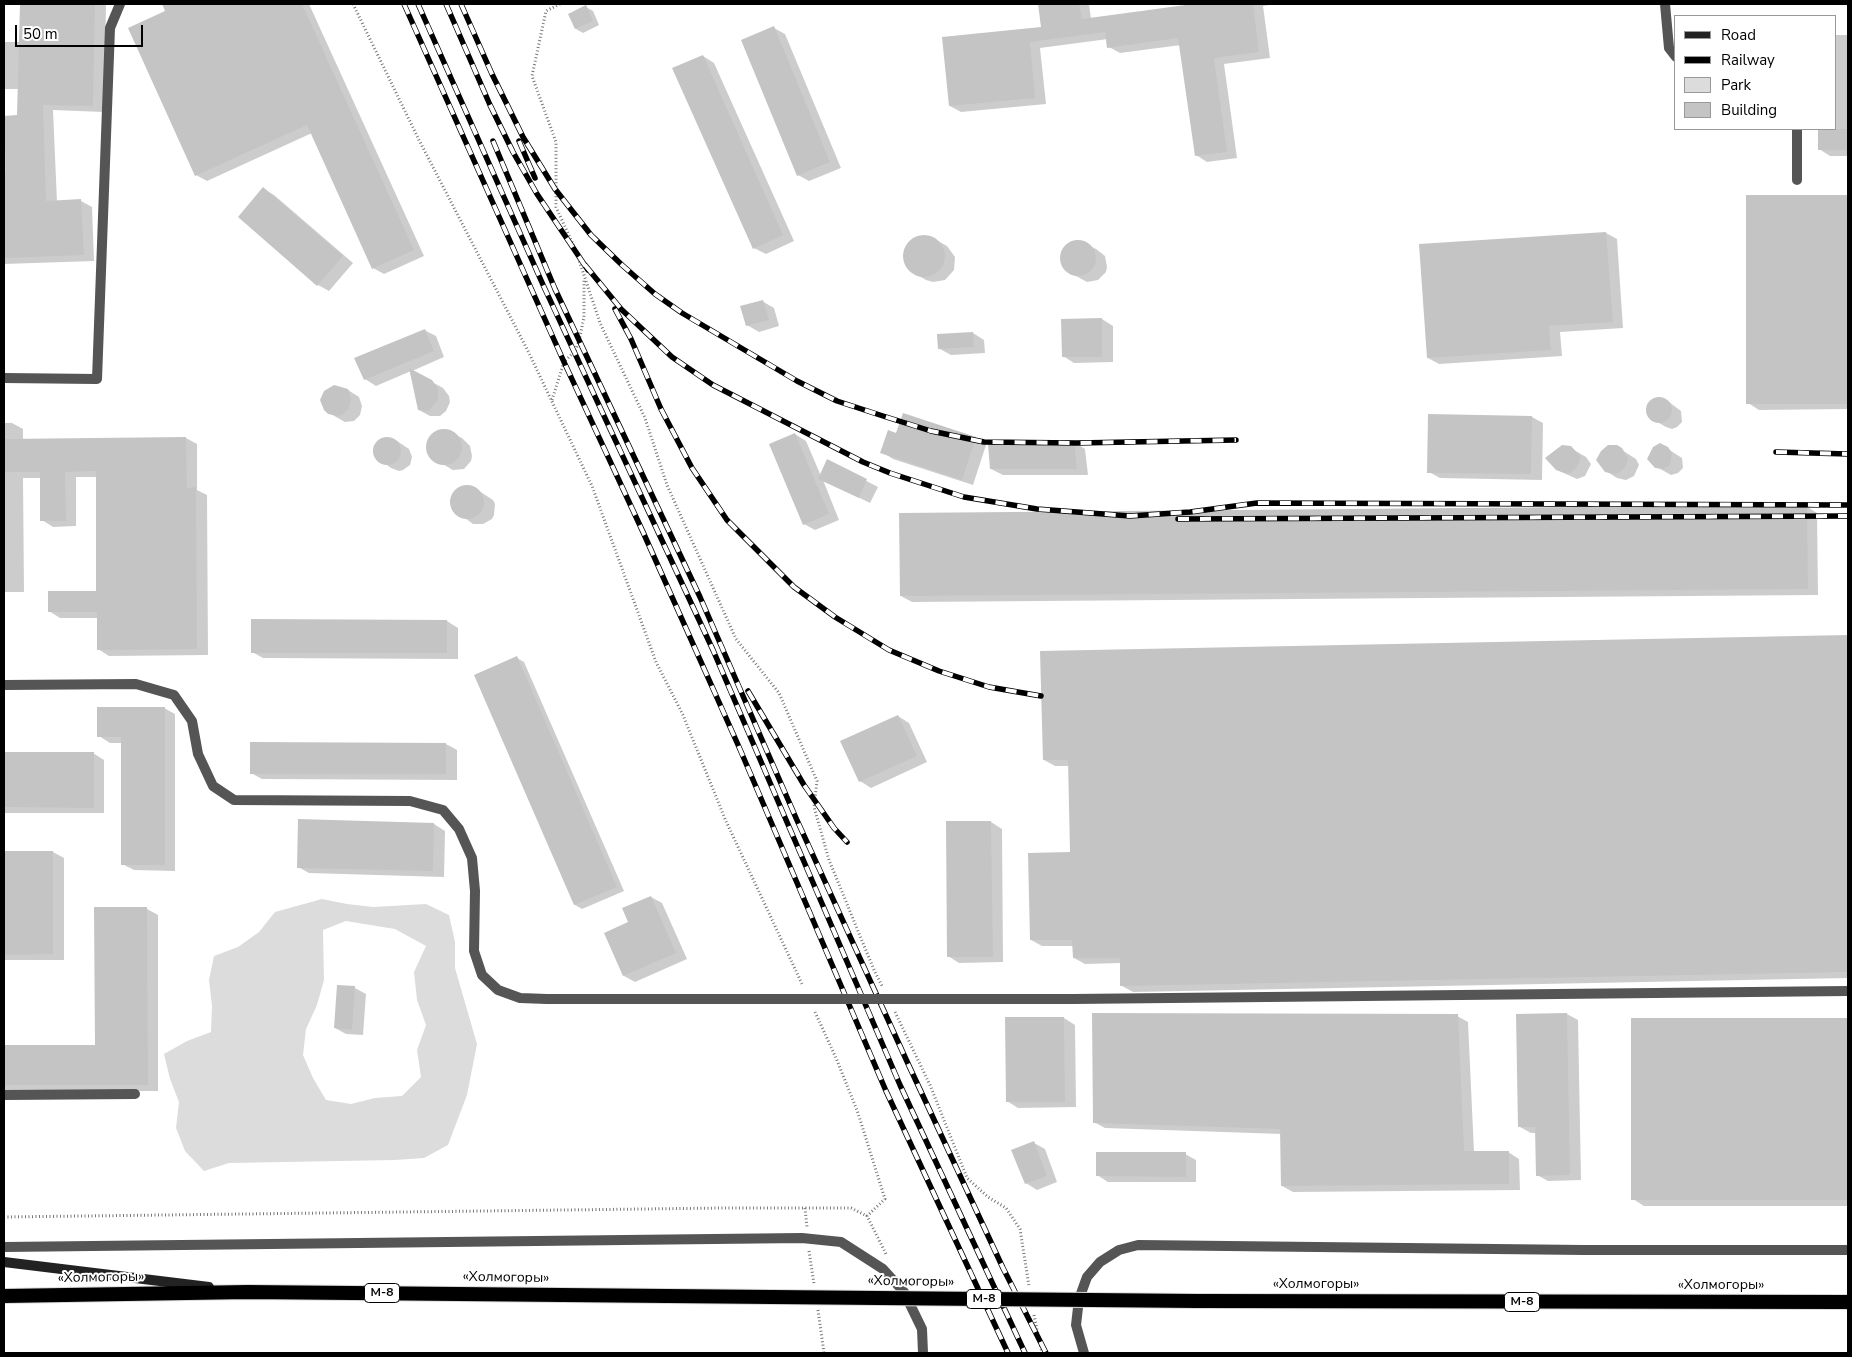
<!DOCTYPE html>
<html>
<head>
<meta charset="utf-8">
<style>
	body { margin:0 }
	#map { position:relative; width:1852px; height:1357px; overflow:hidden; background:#fff; font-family:"Nunito Sans",sans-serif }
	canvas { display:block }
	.frame { position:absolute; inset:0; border:5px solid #000; pointer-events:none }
	.legend { position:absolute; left:1674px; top:15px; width:162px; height:115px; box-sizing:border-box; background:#fff; border:1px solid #999; margin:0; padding:6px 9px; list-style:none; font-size:15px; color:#000 }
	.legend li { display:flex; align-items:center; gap:10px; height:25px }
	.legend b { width:25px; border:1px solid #999 }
	.scale { position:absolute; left:15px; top:25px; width:128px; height:22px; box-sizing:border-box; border:2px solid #000; border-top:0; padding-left:6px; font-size:15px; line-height:18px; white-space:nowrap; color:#000; -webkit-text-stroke:4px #fff; paint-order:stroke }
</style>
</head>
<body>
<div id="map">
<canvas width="1852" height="1357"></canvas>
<div class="frame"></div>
<ul class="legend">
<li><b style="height:6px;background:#222"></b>Road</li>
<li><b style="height:6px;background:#000"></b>Railway</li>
<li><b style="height:14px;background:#dcdcdc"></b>Park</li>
<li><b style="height:14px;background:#c4c4c4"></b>Building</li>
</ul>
<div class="scale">50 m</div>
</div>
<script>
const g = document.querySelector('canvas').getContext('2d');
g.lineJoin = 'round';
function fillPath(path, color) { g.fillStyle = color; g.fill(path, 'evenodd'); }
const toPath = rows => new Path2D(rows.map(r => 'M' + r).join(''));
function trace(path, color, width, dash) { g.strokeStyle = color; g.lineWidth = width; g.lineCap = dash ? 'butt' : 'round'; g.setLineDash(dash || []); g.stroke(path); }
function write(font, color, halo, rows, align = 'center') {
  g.font = font + ' "Nunito Sans",sans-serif'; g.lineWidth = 4; g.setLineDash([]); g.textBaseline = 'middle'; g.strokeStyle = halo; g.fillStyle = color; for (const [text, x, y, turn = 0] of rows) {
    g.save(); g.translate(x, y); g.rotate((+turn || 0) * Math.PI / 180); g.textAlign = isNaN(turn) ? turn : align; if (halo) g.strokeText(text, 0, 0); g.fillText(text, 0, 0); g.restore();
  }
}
const green = toPath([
	[322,899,347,904,373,907,426,904,449,915,455,942,455,968,477,1044,467,1095,448,1145,424,1158,395,1160,229,1163,204,1171,185,1151,176,1128,179,1102,170,1079,164,1054,187,1041,211,1032,212,1006,209,980,214,956,238,947,259,932,275,912],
	[346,921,395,929,426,946,414,972,417,1000,426,1025,417,1050,421,1077,402,1096,375,1098,351,1104,326,1100,313,1078,303,1055,306,1029,317,1005,324,980,323,930]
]);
const shadow = toPath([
	[21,4,106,4,104,112,53,110,57,202,81,201,92,207,94,261,4,264,4,143,31,142,19,89,4,89,4,42,20,42],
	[163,4,309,4,424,256,384,274,373,268,312,133,207,181,196,175,167,12],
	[1039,4,1089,4,1091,19,1202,4,1275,4,1263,6,1270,58,1224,64,1237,158,1207,162,1196,155,1181,45,1120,53,1109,47,1108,39,1040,48,1046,104,961,112,950,106,1042,28],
	[586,7,593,11,599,25,583,33,576,29,570,14],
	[774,28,785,34,841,168,809,181,798,175],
	[1836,35,1848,35,1848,156,1830,156,1819,149,1819,129,1836,129],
	[703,56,714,63,794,241,766,254,754,248],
	[264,189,274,195,353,263,329,291,318,285],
	[1747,196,1848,196,1848,409,1759,410,1748,403],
	[1606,233,1617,239,1623,328,1560,332,1562,356,1439,364,1428,358],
	[922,236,929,236,947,246,955,257,954,270,945,280,933,282,926,280,914,273,906,264,904,251,911,240],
	[1079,241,1096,249,1105,256,1107,267,1106,272,1098,280,1087,282,1065,270,1062,265,1061,254,1068,244],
	[762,301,774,308,779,326,759,332,747,325],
	[1102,319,1113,326,1113,362,1074,363,1063,356],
	[424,330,436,336,444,357,412,371,443,388,449,396,450,402,446,411,440,416,430,416,419,410,411,371,376,386,365,379],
	[973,333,984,340,985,353,951,355,940,349],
	[348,390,359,397,362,406,360,415,354,421,345,422,329,413],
	[1657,398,1665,399,1681,411,1682,422,1677,427,1672,429,1666,427,1654,420,1648,414,1650,403],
	[1532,417,1543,423,1542,480,1440,478,1429,472],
	[4,423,12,423,23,429,23,440,186,438,197,444,197,490,207,495,208,655,109,656,98,649,98,618,60,618,49,611,98,592,97,477,76,477,76,526,53,527,42,520,41,478,23,478,24,592,4,592],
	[445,430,462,438,470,446,472,456,471,461,464,469,453,470,432,458,427,448,430,437,437,431],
	[795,434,806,441,821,476,828,461,878,487,870,503,823,480,839,520,815,530,804,524],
	[897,435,975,438,986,445,973,485,893,459,882,452],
	[385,438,394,439,409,449,412,457,410,465,403,470,399,471,391,468,377,458,374,450,378,442],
	[1074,442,1085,449,1088,475,1003,475,991,469],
	[1660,444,1682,458,1683,468,1678,473,1671,475,1653,465],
	[1617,447,1636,459,1639,465,1634,476,1626,480,1617,478,1606,471],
	[1574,450,1586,457,1591,464,1585,476,1577,479,1557,470],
	[462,487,473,487,493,500,495,504,494,515,492,519,483,524,473,524,453,509,451,499,457,489],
	[1806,506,1817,513,1818,595,912,602,901,596],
	[447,621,458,628,458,659,263,658,252,652],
	[1848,636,1848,978,1133,992,1122,986,1121,963,1085,964,1074,958,1074,946,1042,946,1031,940,1071,854,1069,766,1055,766,1044,760,1042,652],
	[517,658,524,662,624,891,582,909,575,905,476,676],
	[164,708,175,714,175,871,134,870,122,864,122,743,110,743,99,736],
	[898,716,909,723,927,762,871,788,860,781],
	[251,744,446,744,457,750,457,780,262,779,251,773],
	[4,753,93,753,104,760,104,813,4,813],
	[991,822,1002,829,1003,962,959,963,948,956],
	[434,824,445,831,444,877,309,873,298,867],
	[4,852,53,852,64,858,64,960,4,960],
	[651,897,662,903,687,959,635,982,624,976,630,923],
	[147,909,158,915,158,1091,4,1091,4,1046,96,1046],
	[355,988,366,994,363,1035,346,1034,335,1028],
	[1567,1014,1578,1020,1581,1180,1548,1181,1537,1175,1536,1133,1531,1133,1520,1127],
	[1457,1016,1468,1022,1474,1152,1508,1152,1519,1159,1520,1190,1293,1192,1282,1186,1282,1134,1105,1128,1094,1122],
	[1064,1018,1075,1025,1076,1107,1018,1108,1007,1101],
	[1633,1019,1848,1019,1848,1206,1644,1206,1633,1199],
	[1034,1143,1045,1149,1057,1182,1037,1190,1026,1183],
	[1185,1154,1196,1160,1196,1182,1108,1182,1097,1175]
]);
const building = toPath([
	[20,4,95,4,93,106,43,105,46,201,81,199,84,255,4,258,4,174,6,173,4,116,17,115],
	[162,4,302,4,414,250,372,269,307,125,195,176,128,28,165,11],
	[1038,4,1079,4,1082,19,1193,4,1253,4,1259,52,1214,58,1227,152,1195,156,1178,38,1107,48,1105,32,1030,42,1035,98,949,106,942,37,1041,27],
	[586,5,593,21,575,29,568,14],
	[774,26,830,162,797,176,741,40],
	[703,55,783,235,753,249,672,68],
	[1818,129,1848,129,1848,150,1818,150],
	[263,187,343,256,317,286,238,217],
	[1746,195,1848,195,1848,404,1746,404],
	[1606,232,1613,322,1549,326,1551,350,1427,358,1419,244],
	'903 256a21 21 0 1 1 42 0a21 21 0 1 1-42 0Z',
	'1060 258a18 18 0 1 1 36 0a18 18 0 1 1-36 0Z',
	[763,300,769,320,746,326,740,306],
	[1102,318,1102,357,1062,357,1061,319],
	[425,329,434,351,364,380,354,358],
	[973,332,974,347,938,349,937,334],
	[409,368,432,380,438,389,438,400,428,411,418,410],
	[334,385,348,389,351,399,349,408,342,415,338,416,328,414,324,410,320,400,324,391],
	'1646 410a13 13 0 1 1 26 0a13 13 0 1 1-26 0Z',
	[903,413,976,437,962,480,880,453,888,430,896,433],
	[1428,414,1532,416,1531,474,1427,473],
	'426 447a18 18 0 1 1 36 0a18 18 0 1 1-36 0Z',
	[795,433,829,514,803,525,769,444],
	'373 451a14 14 0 1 1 28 0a14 14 0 1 1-28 0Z',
	[186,437,187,488,196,487,197,649,97,650,97,612,48,612,48,591,96,591,96,471,65,472,66,521,40,521,40,472,4,472,4,439],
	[1074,441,1077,469,990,469,988,444],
	[1660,443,1668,447,1672,453,1670,465,1663,469,1655,468,1647,459,1653,447],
	[1562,445,1571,446,1581,457,1577,467,1570,473,1565,473,1556,470,1545,458],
	[1608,445,1617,445,1622,448,1628,458,1626,466,1619,473,1614,474,1605,472,1596,460,1601,451],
	[827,459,867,479,859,498,818,479],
	'450 502a17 17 0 1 1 34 0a17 17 0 1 1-34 0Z',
	[1807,505,1808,589,900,596,899,513],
	[251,619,447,620,447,653,251,653],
	[1848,635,1848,972,1120,986,1120,958,1073,958,1072,940,1030,940,1028,853,1070,852,1068,760,1043,760,1040,651],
	[517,656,617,887,574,905,474,675],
	[97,707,165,707,165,865,121,865,121,737,97,737],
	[898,715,917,756,859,782,840,741],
	[250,742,446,743,446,774,250,774],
	[4,752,94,752,94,808,4,807],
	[298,819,434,823,433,871,297,868],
	[946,821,991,821,993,957,947,957],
	[4,851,53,851,53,954,4,955],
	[651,896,676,953,623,976,604,933,628,922,622,908],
	[94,907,147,907,148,1085,4,1085,4,1045,95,1045],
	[337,985,355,986,352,1030,334,1028],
	[1092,1013,1458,1014,1464,1151,1509,1151,1509,1184,1281,1186,1280,1129,1093,1123],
	[1567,1013,1570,1175,1536,1176,1535,1127,1518,1127,1516,1014],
	[1005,1017,1064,1017,1065,1102,1006,1102],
	[1631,1018,1848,1018,1848,1200,1631,1200],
	[1034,1141,1047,1176,1025,1184,1011,1150],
	[1096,1152,1186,1152,1186,1177,1096,1176]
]);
const path = toPath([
	[353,4,419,140,528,351,592,486,656,662,683,715,725,819,803,986],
	[560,4,546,11,532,76,556,142,556,207,576,251,600,323,645,418,667,485,736,639,779,693,817,781,814,807,829,860,874,970,882,986],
	[552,400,564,362,575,351,579,341,584,317,584,279],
	[815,1012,836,1058,857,1110,885,1199,867,1216,886,1254],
	[895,1012,930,1085,967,1178,988,1197,1006,1208,1020,1229,1029,1286],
	[805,1208,807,1227],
	[4,1217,723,1208,851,1208,867,1216],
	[809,1251,814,1284],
	[818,1310,824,1353],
	[1034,1315,1042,1353]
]);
const service = toPath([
	[1665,4,1669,48,1676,57],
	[1797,180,1797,129],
	[4,378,97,379,110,28,120,4],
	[4,685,136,684,174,695,192,721,198,754,213,786,234,800,410,801,443,810,459,829,472,858,475,891,474,951,482,975,498,990,520,998,547,999],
	[1073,999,1848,991],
	[4,1095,135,1094]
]);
const tertiary = toPath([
	[4,1247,802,1238,841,1242,883,1269,904,1292,922,1329,923,1353],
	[1084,1353,1076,1325,1079,1299,1087,1277,1100,1262,1119,1250,1138,1245,1584,1250,1848,1250]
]);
const secondary = toPath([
	[4,1262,209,1287]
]);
const trunk = toPath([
	[4,1296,248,1292,772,1297],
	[1197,1301,1848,1302]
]);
const rail = toPath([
	[404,4,564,362,643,532,739,747,886,1091,1008,1353],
	[418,4,544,287,713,650,900,1085,1025,1353],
	[446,4,490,105,513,152,537,194,588,270],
	[461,4,492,74,523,137,555,189,591,235,622,265,655,294,682,313,797,381,837,401,883,416,931,431,984,442,1077,443,1236,440],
	[493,141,555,289,700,597,796,818,910,1068,1003,1268,1046,1353],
	[519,141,535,178],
	[585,265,621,309,672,357,713,385,863,462,890,473,964,497,1037,509,1130,516,1190,512,1257,503,1848,505],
	[615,309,631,339,661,409,692,468,727,520,794,587,835,617,889,650,939,671,989,687,1041,696],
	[1776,452,1848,454],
	[1178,519,1848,516],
	[748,691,804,785,834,828,847,842]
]);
const serviceBridge = toPath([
	[547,999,1073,999]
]);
const trunkBridge = toPath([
	[772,1297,1197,1301]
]);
const shields = [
	[382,1293,35],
	[984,1299,35],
	[1522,1302,35]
];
const shieldNames = [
	["М-8",382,1293],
	["М-8",984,1299],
	["М-8",1522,1302]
];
const streetNames = [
	["«Холмогоры»",101,1278,-1],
	["«Холмогоры»",506,1278,1],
	["«Холмогоры»",911,1282,1],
	["«Холмогоры»",1316,1285],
	["«Холмогоры»",1721,1286]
];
fillPath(green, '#dcdcdc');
fillPath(shadow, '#0003');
fillPath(building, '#c4c4c4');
trace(trunk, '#dbdbdb', 16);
trace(path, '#777', 3, [1, 2.5]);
trace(service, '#555', 10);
trace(tertiary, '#555', 10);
trace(secondary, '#222', 10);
trace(trunk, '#000', 14);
trace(rail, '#000', 5.5);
trace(rail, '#fff', 4, [11]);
trace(trunkBridge, '#dbdbdb', 16, []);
trace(serviceBridge, '#555', 10);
trace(trunkBridge, '#000', 14);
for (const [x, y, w] of shields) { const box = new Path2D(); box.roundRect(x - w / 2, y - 9.5, w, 19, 4); g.fillStyle = '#fff'; g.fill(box); trace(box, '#000', 1); }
write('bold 12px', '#000', null, shieldNames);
write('14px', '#000', '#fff', streetNames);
</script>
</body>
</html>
